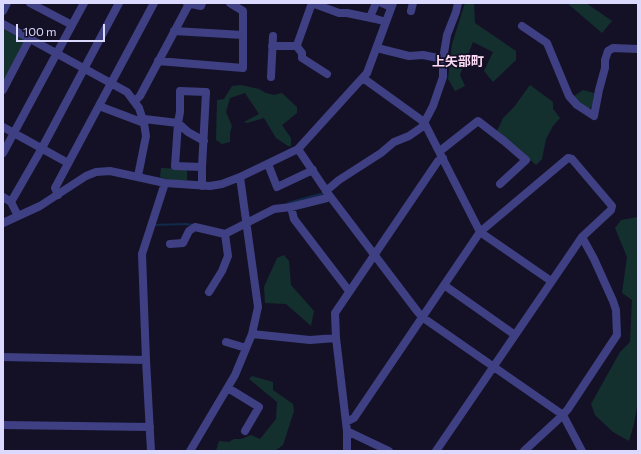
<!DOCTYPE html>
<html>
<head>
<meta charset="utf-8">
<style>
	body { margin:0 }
	#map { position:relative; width:641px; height:454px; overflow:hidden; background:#141127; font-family:Commissioner,sans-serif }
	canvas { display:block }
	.frame { position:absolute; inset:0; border:4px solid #dbd9fd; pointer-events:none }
	.scale { position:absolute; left:16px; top:24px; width:89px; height:18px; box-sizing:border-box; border:2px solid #dbd9fd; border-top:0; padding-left:5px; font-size:12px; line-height:14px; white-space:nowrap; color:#dbd9fd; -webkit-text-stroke:3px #141127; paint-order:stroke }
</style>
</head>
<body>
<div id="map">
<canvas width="641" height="454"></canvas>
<div class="frame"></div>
<div class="scale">100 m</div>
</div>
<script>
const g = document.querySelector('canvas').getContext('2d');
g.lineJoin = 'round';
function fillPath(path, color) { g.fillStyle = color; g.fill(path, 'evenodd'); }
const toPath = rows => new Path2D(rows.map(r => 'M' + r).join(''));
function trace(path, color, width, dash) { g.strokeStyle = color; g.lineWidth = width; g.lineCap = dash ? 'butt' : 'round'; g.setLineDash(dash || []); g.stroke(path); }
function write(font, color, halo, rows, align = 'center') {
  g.font = font + ' Commissioner,"Noto Sans JP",sans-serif'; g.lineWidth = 3.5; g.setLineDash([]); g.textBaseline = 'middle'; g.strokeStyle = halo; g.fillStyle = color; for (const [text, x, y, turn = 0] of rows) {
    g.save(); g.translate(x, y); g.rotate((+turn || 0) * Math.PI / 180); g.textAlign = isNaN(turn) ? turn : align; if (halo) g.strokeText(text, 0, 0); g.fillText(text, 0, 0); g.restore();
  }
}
const green = toPath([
	[465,3,474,3,475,23,516,51,516,60,493,82,484,71,493,52,473,42,460,75,465,86,455,91,448,79,452,44],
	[567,3,586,3,612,21,602,33],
	[3,29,24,40,25,43,3,84],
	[241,85,259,89,266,93,274,95,282,93,297,107,297,113,282,125,291,138,291,146,288,146,276,138,264,118,247,123,244,122,259,114,245,93,230,98,226,112,232,126,230,133,230,142,222,144,216,140,217,100,224,99,232,86],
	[530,85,553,102,553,109,560,118,553,126,546,139,542,159,536,165,497,131,503,118,514,107],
	[583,90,594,93,592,107,588,109,579,103,574,96],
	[161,168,187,169,187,181,166,179,160,177],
	[638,217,638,400,634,424,629,441,613,432,595,415,591,404,620,352,630,342,632,300,622,293,627,257,615,228,621,220],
	[284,255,289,261,291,285,314,311,311,326,286,304,265,303,264,287,277,258],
	[252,376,273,382,273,390,293,404,294,411,283,445,275,451,216,451,219,441,229,442,234,439,241,439,251,435,260,439,276,419,277,402,249,379]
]);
const stream = toPath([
	[288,203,324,193],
	[154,225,186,224,193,225]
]);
const minor = toPath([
	[30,3,72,25,84,3],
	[187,3,201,6,202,3],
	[382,3,391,7],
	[3,11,7,3],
	[411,11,413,3],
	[370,17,376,3],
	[3,24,127,92,139,108,144,123,146,136,138,176],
	[522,26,547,43,569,96,577,105,594,116,599,90,605,68,605,60,608,51,613,48,638,49],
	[174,31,243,35],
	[272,46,297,46],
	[377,48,409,56,423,55,443,59],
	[158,61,243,68,243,11,230,3],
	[327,74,302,58,302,53,298,48,297,45,312,3,339,13,347,13,376,19,386,22],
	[271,77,273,36],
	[363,78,424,122,480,232,551,281],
	[3,90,30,38],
	[180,91,206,92,202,167,175,166,178,123,180,112,180,91],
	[135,101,140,96,189,4],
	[99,106,144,123],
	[144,119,178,123,188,132,204,141],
	[3,127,68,163],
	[298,149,329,195,417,311,422,317,563,415,582,451],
	[440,151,478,121,504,141,526,160,500,184],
	[3,153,72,25],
	[268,164,277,187,313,170],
	[202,186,202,167],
	[326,191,339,180,381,153,394,142,409,136,422,127,433,106,443,77,443,59,447,35,456,12,458,3],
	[58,195,55,188,154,3],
	[3,197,11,202],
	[291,207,294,219,349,291],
	[18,216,11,202,42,148,119,3],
	[3,223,40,206,86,176,96,172,110,171,165,183,210,186,222,184,240,177,298,149,367,73,393,3],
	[170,244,183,243,189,231,195,227,225,234],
	[444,285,515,335],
	[209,292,222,271,228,256,225,234,274,209,291,207,327,198,330,196],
	[252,334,310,340,336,338],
	[226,342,246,348],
	[3,357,146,360],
	[228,388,259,407,245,431],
	[346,422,354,418,480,232,568,158,572,159,612,206,611,210,582,237,436,451],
	[3,425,150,427],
	[347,431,389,451],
	[151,451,146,360,142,254,165,183],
	[190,451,235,375,252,334,258,307,240,177],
	[347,451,347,431,336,338,335,313,438,161,443,158],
	[524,451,563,415,568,409,617,335,616,310,613,301,594,259,582,237]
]);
const neighbourhoodNames = [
	["上矢部町",458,62]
];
fillPath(green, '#14302e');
trace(stream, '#122a4a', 2);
trace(minor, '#3f4083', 8);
write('bold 13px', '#fddbf2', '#141127', neighbourhoodNames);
</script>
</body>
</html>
